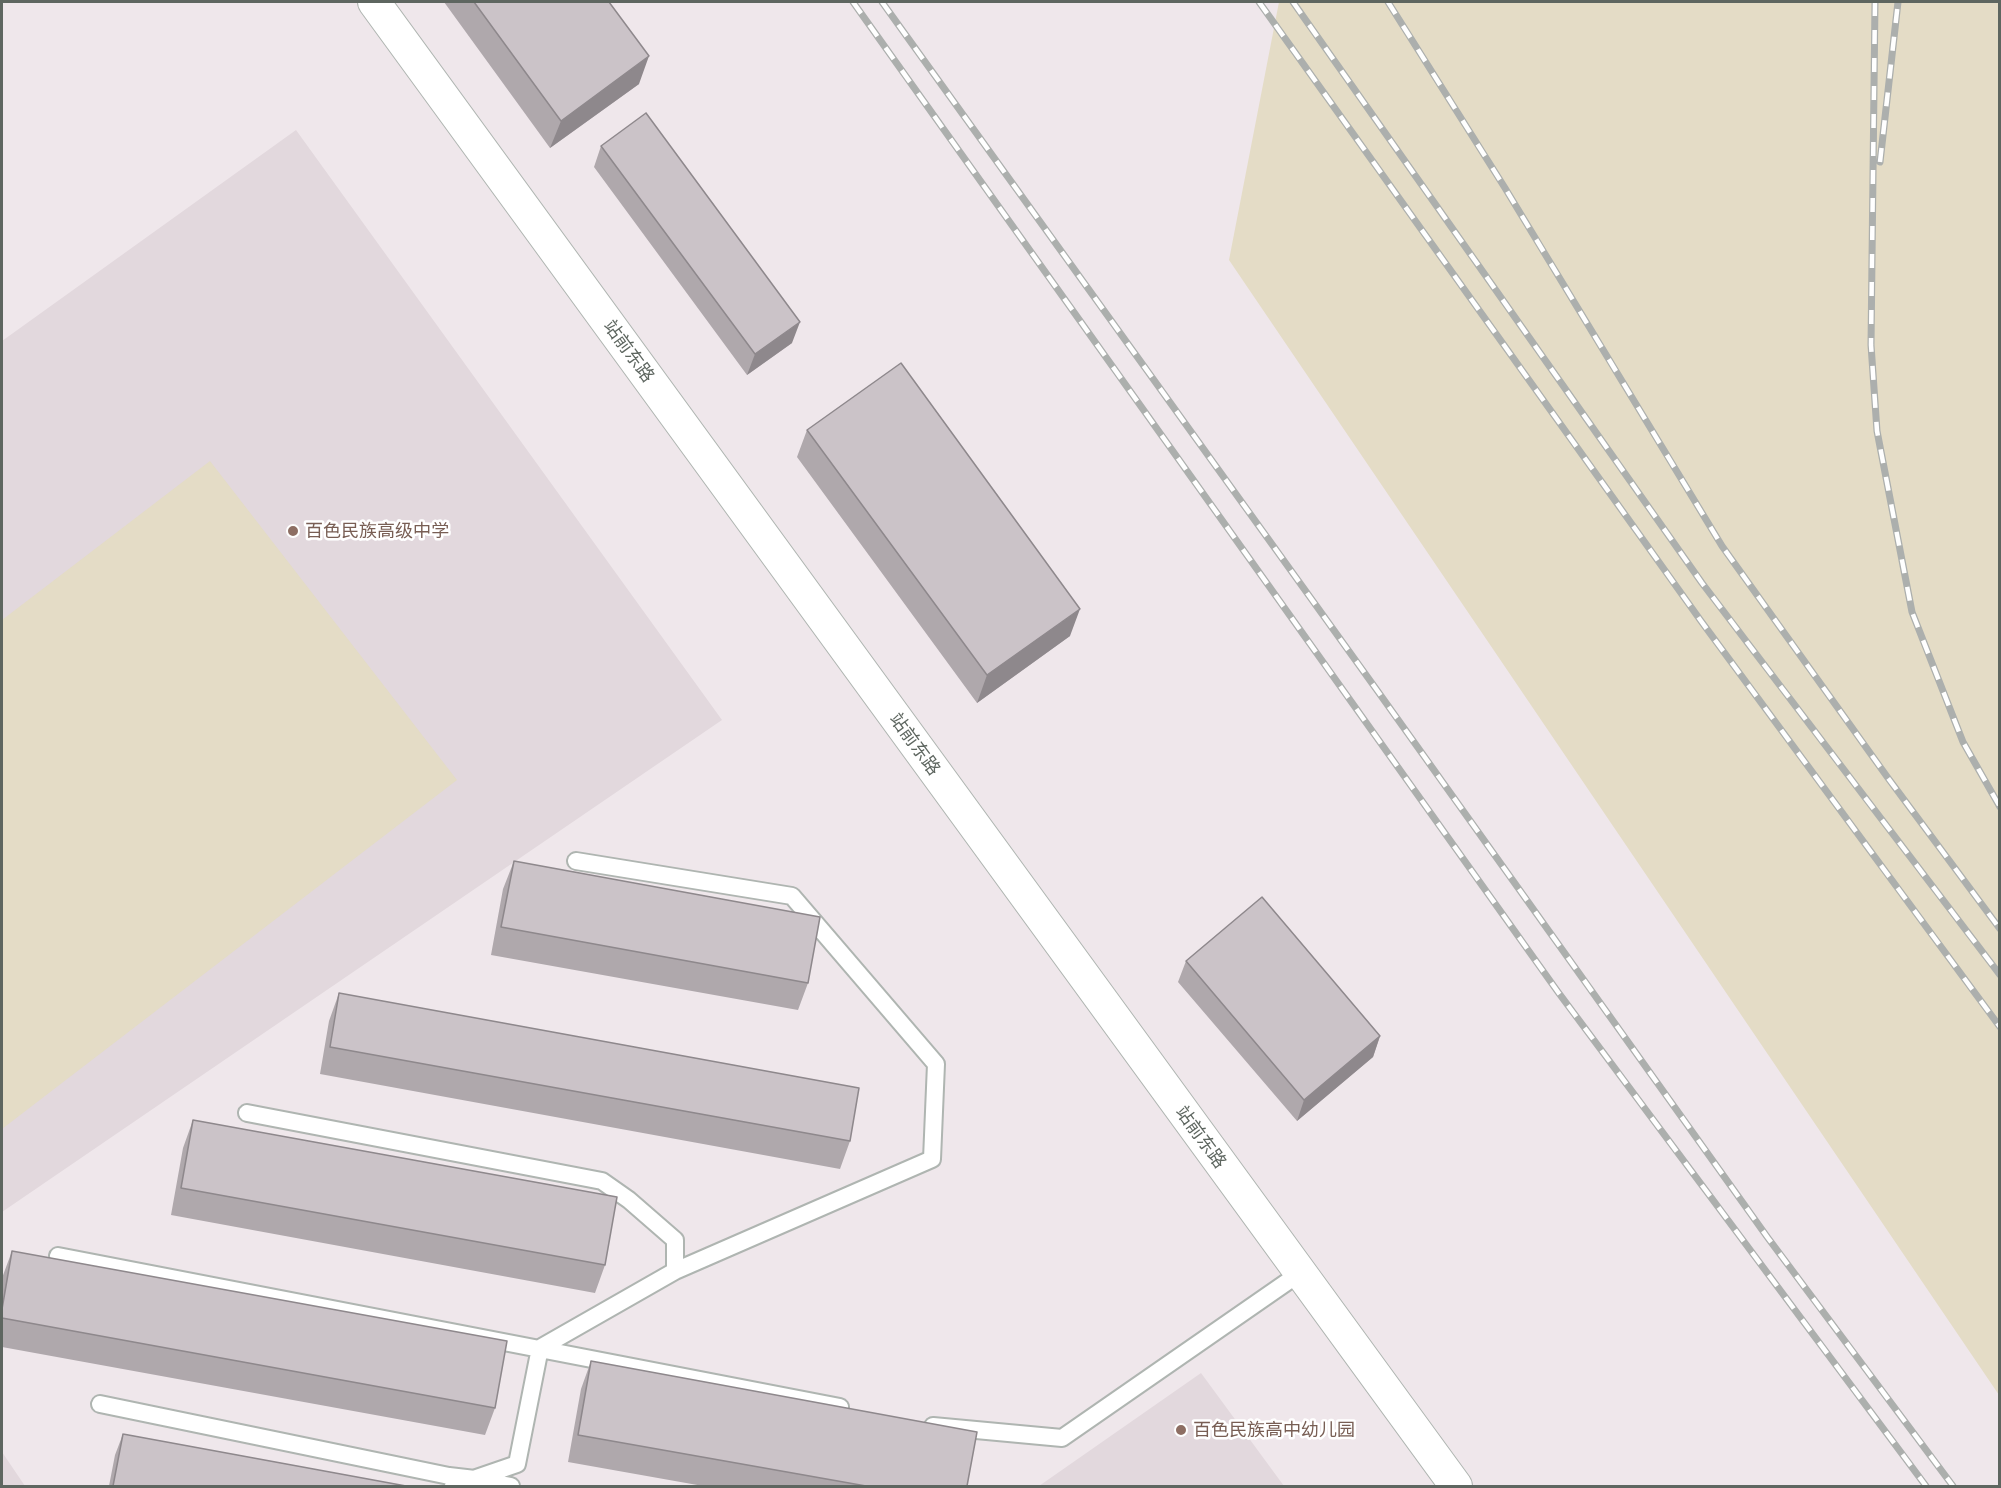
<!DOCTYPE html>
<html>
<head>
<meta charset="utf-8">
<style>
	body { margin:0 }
	#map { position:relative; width:2001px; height:1488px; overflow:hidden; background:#efe7eb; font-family:Commissioner,sans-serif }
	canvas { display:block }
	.frame { position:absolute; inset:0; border:3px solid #5e6660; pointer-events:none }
</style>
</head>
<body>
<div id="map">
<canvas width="2001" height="1488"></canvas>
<div class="frame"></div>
</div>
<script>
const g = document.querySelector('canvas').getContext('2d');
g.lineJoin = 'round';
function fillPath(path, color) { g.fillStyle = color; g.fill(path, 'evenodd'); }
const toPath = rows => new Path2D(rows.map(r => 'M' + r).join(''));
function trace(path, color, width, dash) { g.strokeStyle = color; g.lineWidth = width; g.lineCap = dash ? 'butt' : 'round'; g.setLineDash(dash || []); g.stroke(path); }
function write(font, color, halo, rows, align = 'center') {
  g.font = font + ' Commissioner,"Noto Sans SC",sans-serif'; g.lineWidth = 5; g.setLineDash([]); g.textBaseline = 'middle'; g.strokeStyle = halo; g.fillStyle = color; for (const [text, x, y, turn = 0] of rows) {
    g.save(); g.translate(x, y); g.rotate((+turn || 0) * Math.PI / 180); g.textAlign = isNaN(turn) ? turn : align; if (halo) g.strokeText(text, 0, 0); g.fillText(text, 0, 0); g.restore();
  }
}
const education = toPath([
	[296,130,722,720,2,1212,2,341],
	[1201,1373,1284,1486,1039,1486],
	[2,1452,25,1486,2,1486]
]);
const green = toPath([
	[1279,2,1999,2,1999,1395,1229,260],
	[210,461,457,780,2,1129,2,620]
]);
const service = toPath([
	[576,861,792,896,936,1064,932,1159,675,1271],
	[247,1113,602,1181,629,1200,675,1240,675,1271,540,1348,517,1464,453,1486],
	[58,1256,840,1407],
	[100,1404,449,1476,475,1479,511,1486],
	[933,1426,1062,1438,1300,1273]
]);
const minor = toPath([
	[374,2,1456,1486]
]);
const rail = toPath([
	[853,2,1558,992,1926,1486],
	[882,2,1374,686,1768,1238,1953,1486],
	[1259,2,1701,621,2000,1027],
	[1293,2,1702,583,2000,975],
	[1388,2,1505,188,1722,546,1888,778,2000,929],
	[1875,2,1871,345,1877,431,1912,612,1963,742,2000,807],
	[1880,162,1898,2]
]);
const wall = toPath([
	[444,2,609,2,639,84,550,148],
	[601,146,792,343,747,375,594,167],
	[807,430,1070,636,977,703,797,457],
	[514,861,808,983,798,1010,491,955,503,889],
	[1186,961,1380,1036,1373,1057,1297,1121,1178,982],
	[339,993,850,1141,840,1169,320,1074,329,1021],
	[193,1120,605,1265,595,1293,171,1215,183,1148],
	[12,1251,495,1408,485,1435,2,1347,2,1278],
	[591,1361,967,1486,703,1486,568,1462,581,1389],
	[123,1434,405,1486,109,1486,115,1455]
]);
const shadedWall = toPath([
	[649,56,639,84,550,148,561,121],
	[800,322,792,343,747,375,755,354],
	[1080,609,1070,636,977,703,987,675],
	[1380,1036,1373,1057,1297,1121,1304,1100]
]);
const building = toPath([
	[474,2,609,2,649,56,561,121,474,2],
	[646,113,800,322,755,354,601,146,646,113],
	[901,363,1080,609,987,675,807,430,901,363],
	[514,861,820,917,808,983,501,927,514,861],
	[1262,897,1380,1036,1304,1100,1186,961,1262,897],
	[339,993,859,1088,850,1141,330,1047,339,993],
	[193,1120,617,1197,605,1265,181,1188,193,1120],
	[12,1251,507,1341,495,1408,2,1318,2,1309,12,1251],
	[591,1361,977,1432,967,1486,866,1486,578,1435,591,1361],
	[123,1434,406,1486,113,1486,123,1434]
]);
const markers = [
	[293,531,6,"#8d6e63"],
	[1181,1430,6,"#8d6e63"]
];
const streetNames = [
	["站前东路",629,351,54],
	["站前东路",915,744,54],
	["站前东路",1201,1137,54]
];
const educationNames = [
	["百色民族高级中学",305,531],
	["百色民族高中幼儿园",1193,1430]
];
fillPath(education, '#e2d8dd');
fillPath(green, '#e4dcc6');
trace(service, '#afb5b1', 20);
trace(minor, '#afb5b1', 34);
trace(service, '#fff', 16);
trace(minor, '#fff', 32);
trace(rail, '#acafad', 7);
trace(rail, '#fff', 4.5, [14]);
fillPath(wall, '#afa8ac');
fillPath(shadedWall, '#8e888c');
fillPath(building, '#cbc3c8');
trace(building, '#8e888c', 1.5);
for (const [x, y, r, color] of markers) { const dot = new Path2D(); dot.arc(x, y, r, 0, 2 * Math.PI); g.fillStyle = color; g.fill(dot); trace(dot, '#fff', 2); }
write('18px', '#5e6660', '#fff', streetNames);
write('18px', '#785e54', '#fff', educationNames, 'left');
</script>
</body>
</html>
